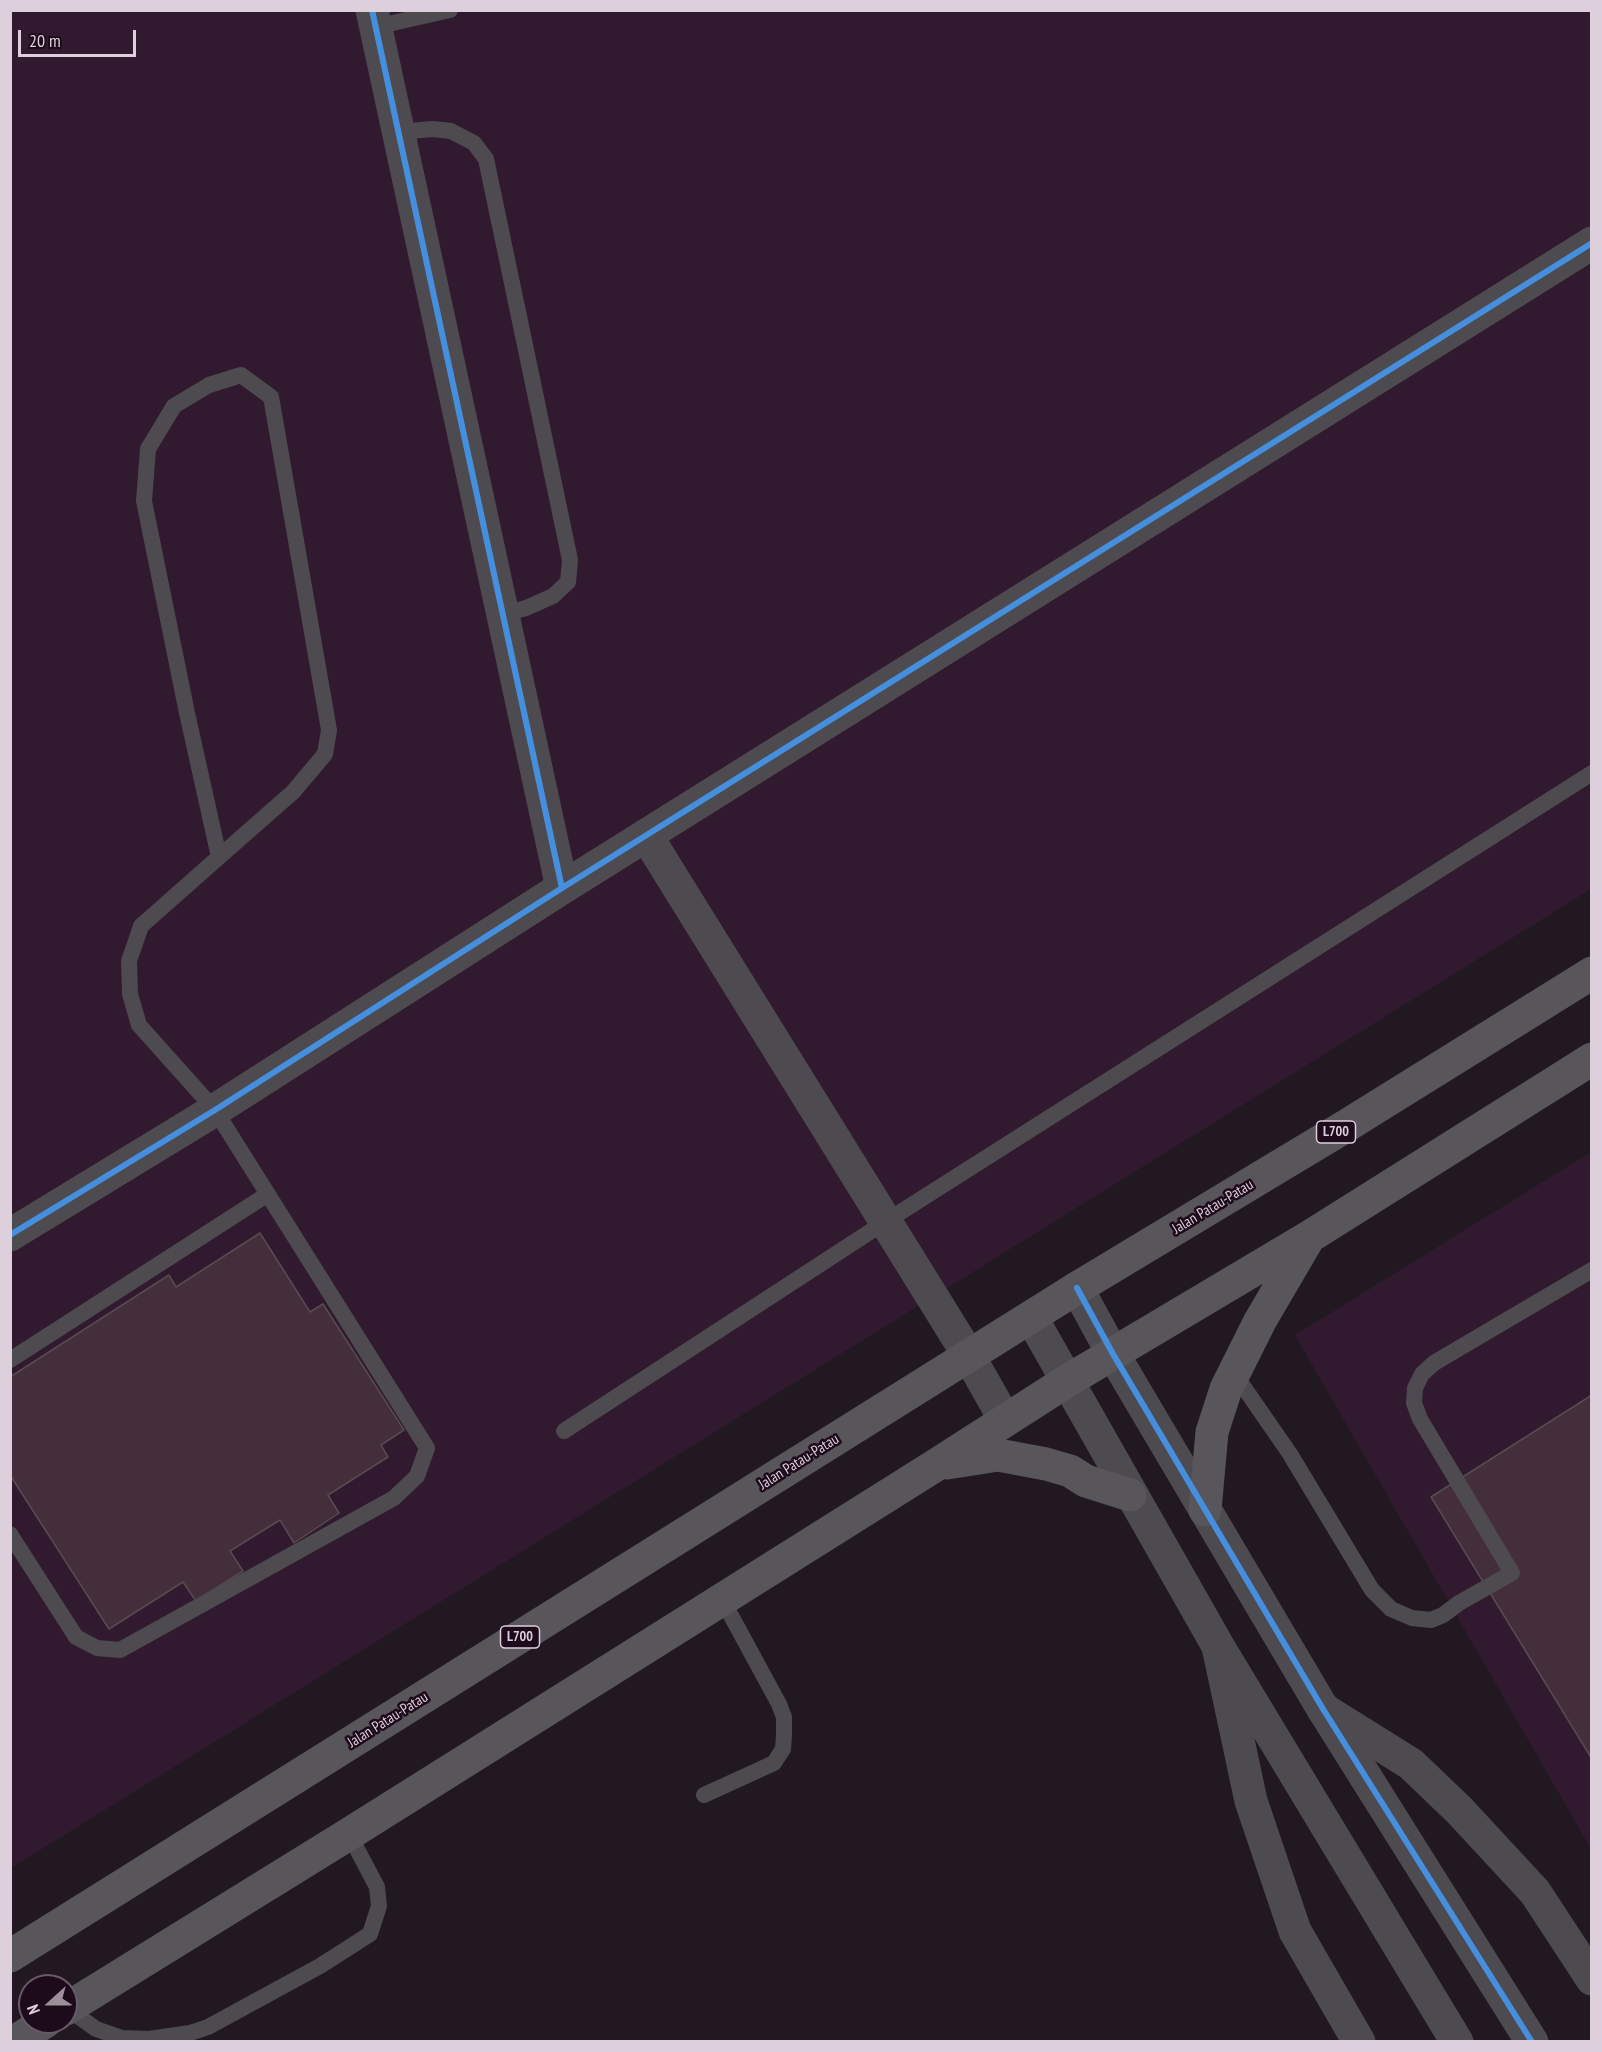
<!DOCTYPE html>
<html>
<head>
<meta charset="utf-8">
<style>
	body { margin:0 }
	#map { position:relative; width:1602px; height:2052px; overflow:hidden; background:#221822; font-family:"PT Sans Narrow",sans-serif }
	canvas { display:block }
	.frame { position:absolute; inset:0; border:12px solid #ddcfdb; pointer-events:none }
	.north { position:absolute; left:18px; top:1974px; width:60px; height:60px; box-sizing:border-box; background:#1d0a1b; border:2px solid #6a5968; border-radius:50%; rotate:249deg; font-size:16px; font-weight:700; line-height:24px; text-align:center; color:#ddcfdb }
	.north::after { content:''; display:block; margin:auto; width:21px; height:27px; background:#9c8f9a; clip-path:polygon(50% 0,100% 100%,50% 72%,0 100%) }
	.scale { position:absolute; left:18px; top:30px; width:118px; height:27px; box-sizing:border-box; border:3px solid #ddcfdb; border-top:0; padding-left:8px; font-size:18px; line-height:21px; white-space:nowrap; color:#ddcfdb; -webkit-text-stroke:4px #1d0a1b; paint-order:stroke }
</style>
</head>
<body>
<div id="map">
<canvas width="1602" height="2052"></canvas>
<div class="frame"></div>
<div class="north">N</div>
<div class="scale">20 m</div>
</div>
<script>
const g = document.querySelector('canvas').getContext('2d');
g.lineJoin = 'round';
function fillPath(path, color) { g.fillStyle = color; g.fill(path, 'evenodd'); }
const toPath = rows => new Path2D(rows.map(r => 'M' + r).join(''));
function trace(path, color, width, dash) { g.strokeStyle = color; g.lineWidth = width; g.lineCap = dash ? 'butt' : 'round'; g.setLineDash(dash || []); g.stroke(path); }
function write(font, color, halo, rows, align = 'center') {
  g.font = font + ' "PT Sans Narrow",sans-serif'; g.lineWidth = 5; g.setLineDash([]); g.textBaseline = 'middle'; g.strokeStyle = halo; g.fillStyle = color; for (const [text, x, y, turn = 0] of rows) {
    g.save(); g.translate(x, y); g.rotate((+turn || 0) * Math.PI / 180); g.textAlign = isNaN(turn) ? turn : align; if (halo) g.strokeText(text, 0, 0); g.fillText(text, 0, 0); g.restore();
  }
}
const built = toPath([
	[11,11,1591,11,1591,889,11,1868],
	[1591,1152,1591,1849,1295,1335]
]);
const building = toPath([
	[260,1233,310,1312,323,1304,404,1430,381,1445,388,1457,328,1495,339,1513,294,1543,280,1520,230,1551,243,1571,196,1601,183,1582,109,1629,10,1475,10,1377,169,1275,176,1287,260,1233],
	[1592,1395,1592,1759,1431,1497,1592,1395]
]);
const service = toPath([
	[375,27,450,10],
	[398,132,433,129,451,131,474,143,486,159,570,560,568,582,553,596,526,608,503,614],
	[10,1360,268,1194],
	[1234,1373,1290,1454,1372,1590,1391,1609,1412,1618,1431,1620,1443,1615,1459,1603,1512,1573,1420,1419,1414,1403,1415,1388,1422,1374,1434,1363,1592,1270],
	[564,1431,885,1222,1592,773],
	[10,1534,76,1637,97,1648,120,1650,394,1498,417,1476,427,1448,215,1110,139,1025,130,994,129,961,141,926,219,857,293,792,325,754,329,730,271,397,241,375,209,385,174,406,148,449,144,501,187,713,219,857],
	[704,1795,774,1763,783,1749,784,1735,784,1717,779,1704,722,1599],
	[67,2008,96,2029,122,2038,149,2039,190,2033,208,2027,320,1966,370,1934,379,1906,377,1887,349,1834]
]);
const minor = toPath([
	[372,10,562,888],
	[646,835,969,1356,1005,1420],
	[10,1235,215,1110,562,888,1592,243],
	[1219,1651,1251,1801,1295,1931,1359,2042],
	[1323,1709,1411,1764,1460,1811,1535,1892,1592,1979]
]);
const tertiary = toPath([
	[1077,1288,1113,1354,1323,1709,1532,2042],
	[1031,1317,1218,1646,1457,2042]
]);
const primary = toPath([
	[947,1463,998,1455,1046,1464,1070,1471,1086,1481,1130,1495],
	[1205,1510,1212,1432,1226,1389,1260,1321,1308,1239],
	[10,1956,1077,1288,1346,1126,1592,973],
	[66,2009,349,1834,936,1465,1067,1381,1309,1237,1592,1059],
	[14,2042,45,2022]
]);
const cycleway = toPath([
	[372,10,562,888],
	[10,1235,215,1110,562,888,1592,243],
	[1077,1288,1113,1354,1323,1709,1532,2042]
]);
const shields = [
	[1336,1132,39],
	[520,1637,39]
];
const shieldNames = [
	["L700",1336,1132],
	["L700",520,1637]
];
const streetNames = [
	["Jalan Patau-Patau",1213,1207,-31],
	["Jalan Patau-Patau",799,1462,-32],
	["Jalan Patau-Patau",388,1720,-32]
];
fillPath(built, '#311a2f');
fillPath(building, '#442e3b');
trace(building, '#564b51', 1.5);
trace(service, '#4e4b50', 16);
trace(minor, '#4e4b50', 33);
trace(tertiary, '#4e4b50', 33);
trace(primary, '#58555b', 33);
trace(cycleway, '#468fdf', 6);
for (const [x, y, w] of shields) { const box = new Path2D(); box.roundRect(x - w / 2, y - 11, w, 22, 4.5); g.fillStyle = '#1d0a1b'; g.fill(box); trace(box, '#ddcfdb', 1.5); }
write('bold 14px', '#ddcfdb', null, shieldNames);
write('15px', '#ddcfdb', '#1d0a1b', streetNames);
</script>
</body>
</html>
